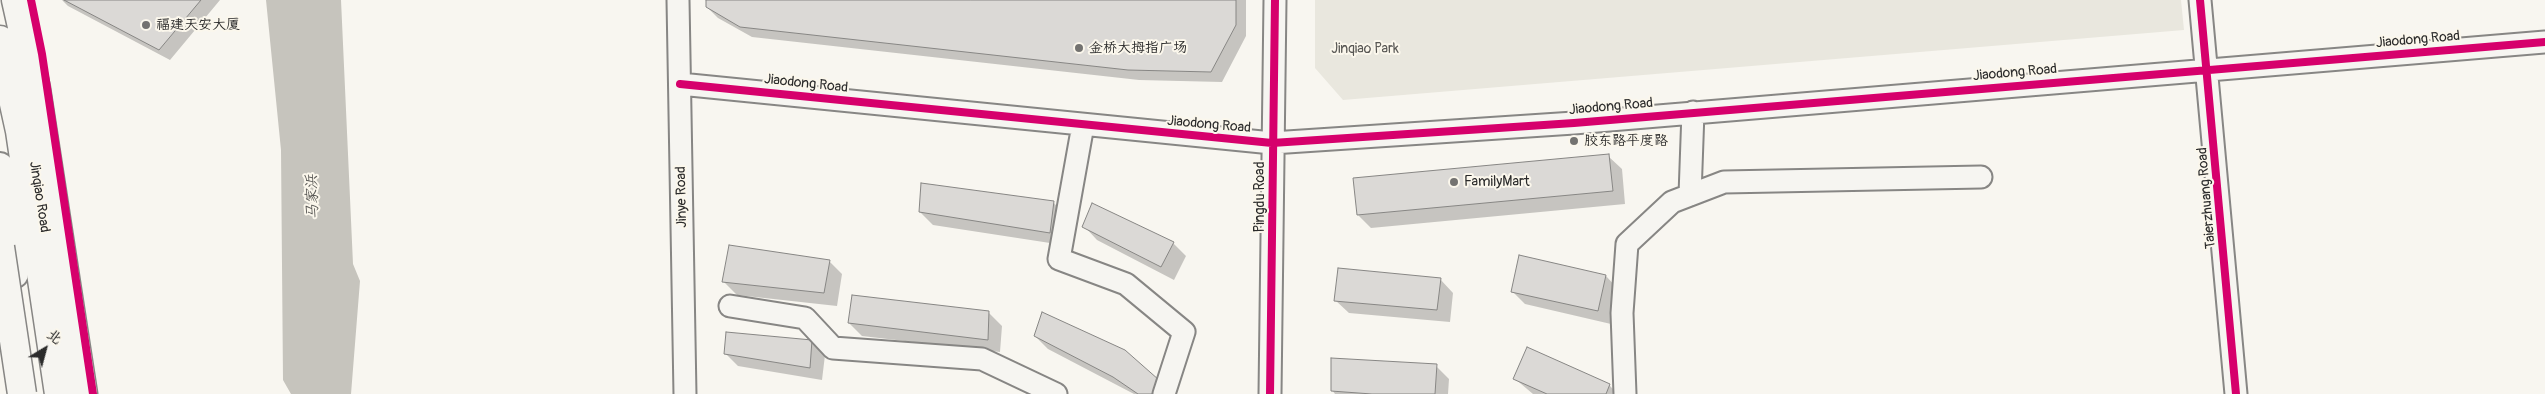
<!DOCTYPE html>
<html>
<head>
<meta charset="utf-8">
<style>
	body { margin:0 }
	#map { position:relative; width:2545px; height:394px; overflow:hidden; background:#f8f6f0; font-family:Pangolin,"LXGW WenKai TC",sans-serif }
	canvas { display:block }
	.north { position:absolute; left:20px; top:324px; width:50px; height:50px; -webkit-text-stroke:4px #fbf7ec; paint-order:stroke; rotate:37deg; font-size:14px; font-weight:700; line-height:20px; text-align:center; color:#2b2b2b }
	.north::after { content:''; display:block; margin:auto; width:18px; height:22px; background:#2b2b2b; clip-path:polygon(50% 0,100% 100%,50% 72%,0 100%) }
</style>
</head>
<body>
<div id="map">
<canvas width="2545" height="394"></canvas>
<div class="north">北</div>
</div>
<script>
const g = document.querySelector('canvas').getContext('2d');
g.lineJoin = 'round';
function fillPath(path, color) { g.fillStyle = color; g.fill(path, 'evenodd'); }
const toPath = rows => new Path2D(rows.map(r => 'M' + r).join(''));
function trace(path, color, width, dash) { g.strokeStyle = color; g.lineWidth = width; g.lineCap = dash ? 'butt' : 'round'; g.setLineDash(dash || []); g.stroke(path); }
function write(font, color, halo, rows, align = 'center') {
  g.font = font + ' Pangolin,"LXGW WenKai TC",sans-serif'; g.lineWidth = 4; g.setLineDash([]); g.textBaseline = 'middle'; g.strokeStyle = halo; g.fillStyle = color; for (const [text, x, y, turn = 0] of rows) {
    g.save(); g.translate(x, y); g.rotate((+turn || 0) * Math.PI / 180); g.textAlign = isNaN(turn) ? turn : align; if (halo) g.strokeText(text, 0, 0); g.fillText(text, 0, 0); g.restore();
  }
}
const green = toPath([
	[1315,0,2181,0,2184,30,1343,100,1315,68]
]);
const water = toPath([
	[266,0,341,0,353,264,360,281,351,394,291,394,283,380,281,150]
]);
const shadow = toPath([
	[62,0,220,0,170,60,68,6],
	[707,0,1246,0,1246,36,1222,82,1139,80,752,37,718,18,707,7],
	[1608,156,1622,169,1625,204,1371,228,1358,215],
	[1053,202,1066,216,1063,245,933,225,920,212],
	[1084,226,1173,243,1186,256,1174,280,1097,240],
	[829,261,842,274,837,306,737,295,723,281],
	[1606,276,1619,290,1611,324,1525,304,1512,291],
	[1440,279,1453,293,1450,322,1349,313,1335,300],
	[988,312,1002,326,1000,352,862,336,849,323],
	[1035,336,1171,394,1134,394,1048,349],
	[812,341,825,355,822,380,738,366,725,353],
	[1436,366,1449,379,1448,394,1335,394,1332,390],
	[1514,378,1609,385,1618,394,1533,394]
]);
const building = toPath([
	[64,0,201,0,159,50,64,0],
	[706,0,1236,0,1236,25,1211,72,1128,70,740,27,706,7,706,0],
	[1609,154,1613,191,1357,215,1353,178,1609,154],
	[921,183,1054,201,1050,233,919,212,921,183],
	[1092,203,1174,242,1161,267,1082,227,1092,203],
	[729,245,830,260,824,293,722,282,729,245],
	[1519,255,1606,275,1598,311,1511,292,1519,255],
	[1338,268,1441,278,1437,310,1334,301,1338,268],
	[852,295,989,311,988,340,848,323,852,295],
	[1042,312,1125,350,1159,380,1152,394,1138,394,1113,377,1034,336,1042,312],
	[726,332,812,340,810,368,724,354,726,332],
	[1527,347,1610,384,1606,394,1547,394,1513,379,1527,347],
	[1331,358,1437,364,1435,394,1372,394,1331,391,1331,358]
]);
const minor = toPath([
	[678,0,685,394],
	[2200,0,2236,394],
	[680,84,1272,143,1574,123,2545,42],
	[1083,125,1059,259,1126,284,1184,332,1164,394],
	[1690,195,1693,112],
	[730,306,805,318,833,348,982,359,1056,394],
	[1270,394,1275,0],
	[1625,394,1622,313,1627,244,1672,202,1724,182,1981,177]
]);
const major = toPath([
	[0,166,15,274]
]);
const highway = toPath([
	[16,0,36,89,83,394],
	[0,40,20,131,59,394]
]);
const highwayBridge = toPath([
	[0,247,22,394]
]);
const cycleway = toPath([
	[31,0,42,54,93,394],
	[2200,0,2236,394],
	[680,84,1272,143,1574,123,2545,42],
	[1270,394,1275,0]
]);
const markers = [
	[146,25,5,"#737270"],
	[1079,48,5,"#737270"],
	[1574,141,5,"#737270"],
	[1454,182,5,"#737270"]
];
const poiNames = [
	["福建天安大厦",156,25],
	["金桥大拇指广场",1089,48],
	["胶东路平度路",1584,141],
	["FamilyMart",1464,182]
];
const streetNames = [
	["Jiaodong Road",2418,40,-5],
	["Jiaodong Road",2015,73,-5],
	["Jiaodong Road",806,84,6],
	["Jiaodong Road",1611,107,-5],
	["Jiaodong Road",1209,125,5],
	["Jinqiao Road",39,197,81],
	["Jinye Road",682,197,-91],
	["Pingdu Road",1260,197,-90],
	["Taierzhuang Road",2207,198,-95]
];
const parkNames = [
	["Jinqiao Park",1365,49]
];
const waterNames = [
	["马家浜",313,197,-92]
];
fillPath(green, '#e9e7de');
fillPath(water, '#c6c4bd');
fillPath(shadow, '#0003');
fillPath(building, '#dbd9d6');
trace(building, '#878684', 1);
trace(minor, '#878684', 25);
trace(major, '#878684', 30);
trace(highway, '#878684', 31);
trace(minor, '#f6f5f1', 21);
trace(major, '#f6f5f1', 26);
trace(highway, '#f6f5f1', 28);
trace(highwayBridge, '#878684', 31, []);
trace(highwayBridge, '#f6f5f1', 28);
trace(cycleway, '#d6006c', 8);
for (const [x, y, r, color] of markers) { const dot = new Path2D(); dot.arc(x, y, r, 0, 2 * Math.PI); g.fillStyle = color; g.fill(dot); trace(dot, '#fbf7ec', 2); }
write('14px', '#2b2b2b', '#fbf7ec', poiNames, 'left');
write('14px', '#2b2b2b', '#fbf7ec', streetNames);
write('14px', '#585754', '#fbf7ec', parkNames);
write('italic 15px', '#5a5956', '#fbf7ec', waterNames);
</script>
</body>
</html>
